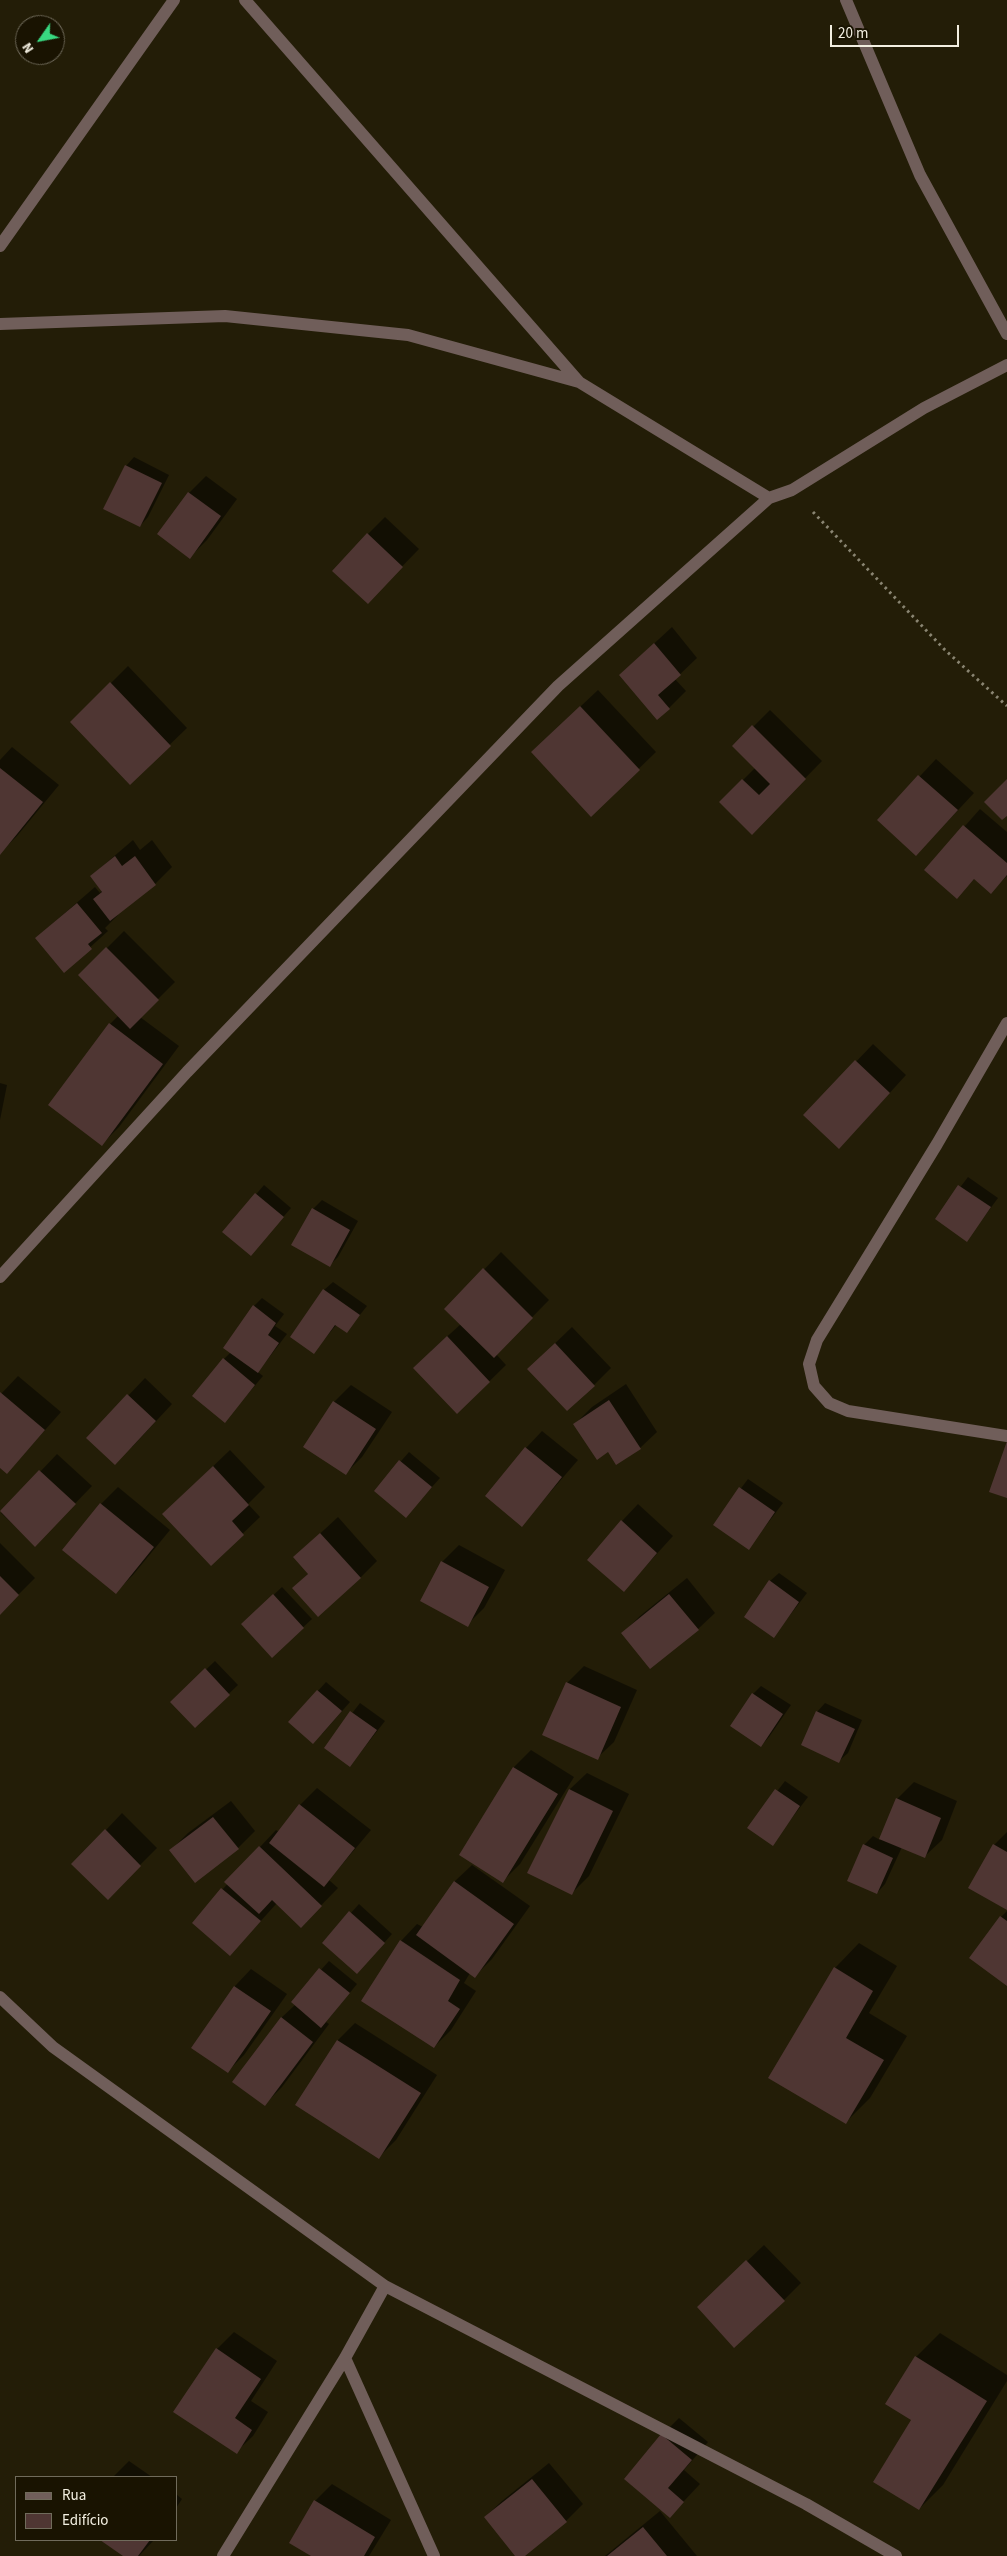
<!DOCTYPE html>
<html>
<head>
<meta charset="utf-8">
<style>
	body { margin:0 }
	#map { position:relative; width:1007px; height:2556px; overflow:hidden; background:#231d07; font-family:"Source Sans 3",sans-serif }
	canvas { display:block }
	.legend { position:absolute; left:15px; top:2476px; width:162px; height:65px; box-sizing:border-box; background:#191301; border:1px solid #706b5b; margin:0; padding:6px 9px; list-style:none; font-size:15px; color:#f3efe1 }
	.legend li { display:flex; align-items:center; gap:10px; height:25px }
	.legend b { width:25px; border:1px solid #706b5b }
	.north { position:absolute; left:15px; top:15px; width:50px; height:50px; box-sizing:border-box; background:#191301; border:1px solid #706b5b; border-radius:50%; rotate:237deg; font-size:14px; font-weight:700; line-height:20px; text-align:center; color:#f3efe1 }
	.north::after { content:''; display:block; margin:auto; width:18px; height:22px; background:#38d880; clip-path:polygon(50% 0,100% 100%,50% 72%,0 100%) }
	.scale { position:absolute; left:830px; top:25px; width:129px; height:22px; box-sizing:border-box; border:2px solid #f3efe1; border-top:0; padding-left:6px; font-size:15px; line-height:18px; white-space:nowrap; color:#f3efe1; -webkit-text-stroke:4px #191301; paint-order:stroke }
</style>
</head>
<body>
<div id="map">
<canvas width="1007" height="2556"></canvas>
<ul class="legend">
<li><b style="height:6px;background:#705e5a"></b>Rua</li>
<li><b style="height:14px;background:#4f3633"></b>Edifício</li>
</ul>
<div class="north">N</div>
<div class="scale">20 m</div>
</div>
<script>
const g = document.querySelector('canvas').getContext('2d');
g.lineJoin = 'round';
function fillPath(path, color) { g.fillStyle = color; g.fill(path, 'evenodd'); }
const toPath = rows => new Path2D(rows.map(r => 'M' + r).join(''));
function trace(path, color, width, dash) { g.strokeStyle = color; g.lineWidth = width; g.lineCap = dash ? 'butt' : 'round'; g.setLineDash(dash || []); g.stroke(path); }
const shadow = toPath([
	[134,457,169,475,148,517,140,526,126,466],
	[206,476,237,499,207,540,190,557,159,534,189,493],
	[385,517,419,549,384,585,368,534],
	[672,627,697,658,675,679,686,691,669,708,620,675],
	[128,666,187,728,130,783,72,722],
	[598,690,656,752,591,815,532,752],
	[770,710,822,761,768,816,721,802,756,767,734,746],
	[12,747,59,785,17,836,0,853,0,760],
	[936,759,974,793,933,837,879,820],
	[980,809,1007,832,1007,876,991,892,975,878,957,897,926,870],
	[133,840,140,850,152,840,172,867,155,884,117,913,118,915,105,928,108,931,64,971,36,938,95,887,100,893,102,890,91,876],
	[124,931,175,982,140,1017,179,1046,119,1127,102,1144,110,1024,119,1015,80,975],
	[873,1044,906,1075,856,1130,805,1115],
	[0,1083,7,1085,0,1120],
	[968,1177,998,1198,967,1240,936,1219],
	[264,1185,291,1208,251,1254,224,1232],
	[322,1200,358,1221,338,1257,330,1265,313,1209],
	[501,1252,549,1300,496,1354,506,1365,457,1413,431,1351,461,1324,446,1309],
	[333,1282,367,1306,347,1331,337,1324,314,1352,324,1290],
	[262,1298,284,1314,275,1326,287,1334,258,1372,263,1376,225,1421,224,1359,231,1352,254,1306],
	[572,1327,611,1368,594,1385,546,1352],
	[18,1376,61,1412,7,1473,0,1467,0,1395],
	[145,1378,172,1404,132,1447,88,1438],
	[626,1384,657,1432,640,1448,575,1424,592,1407],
	[351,1385,392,1412,362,1457,345,1474,334,1402],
	[542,1431,578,1460,522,1525,526,1448],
	[230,1450,265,1487,248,1504,260,1517,211,1564,181,1497],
	[409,1452,440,1478,406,1516,375,1491],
	[57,1454,92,1486,35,1545,1,1513],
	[748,1479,783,1503,749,1548,714,1524],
	[118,1487,170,1530,133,1575,116,1592,101,1504],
	[638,1504,673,1536,624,1590,622,1521],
	[338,1517,377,1561,360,1578,294,1588,309,1573,312,1541],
	[0,1543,35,1578,0,1613],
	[459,1545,505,1570,484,1608,467,1625,442,1562],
	[779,1573,807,1593,774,1636,770,1581],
	[687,1578,715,1613,698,1629,623,1633,640,1616],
	[282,1587,312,1619,272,1656,251,1616],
	[215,1661,238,1685,195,1726,172,1702],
	[584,1666,637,1690,614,1742,597,1758,567,1683],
	[326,1682,350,1702,322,1734,290,1722],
	[761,1686,791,1705,769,1737,761,1746,753,1694],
	[360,1703,385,1721,350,1766,325,1748],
	[825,1703,862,1720,848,1753,839,1761,817,1712],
	[531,1750,574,1777,520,1864,503,1881,460,1855,514,1767],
	[587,1773,629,1794,589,1876,572,1893,570,1789],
	[785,1781,808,1797,772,1844,749,1828],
	[914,1782,957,1801,942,1840,925,1856,902,1847,885,1884,877,1893,864,1845,873,1836,880,1840,897,1799],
	[317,1788,371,1830,329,1880,338,1888,301,1926,277,1903,230,1955,193,1923,260,1847,276,1830,279,1832,300,1805],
	[231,1801,255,1831,238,1848,171,1850,188,1833],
	[122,1813,157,1848,107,1898,106,1830],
	[1007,1832,1007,1908,994,1845],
	[472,1865,530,1906,492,1959,475,1976,470,1973,464,1983,476,1991,451,2030,434,2047,401,1941,417,1924,423,1927,455,1881],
	[359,1904,392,1934,365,1964,324,1943],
	[1007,1911,1007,1984,1001,1917],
	[859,1943,897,1966,869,2013,907,2036,870,2098,846,2122,770,2078,835,1968],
	[329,1961,357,1984,326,2022,329,2024,282,2087,265,2104,281,2018,295,2005,292,2002],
	[251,1969,287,1994,244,2055,227,2072,193,2047,235,1986],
	[355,2023,437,2075,396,2140,379,2157,297,2105,338,2040],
	[764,2245,801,2283,784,2300,716,2291],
	[234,2332,277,2361,251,2401,268,2412,253,2436,236,2452,217,2349],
	[940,2333,1007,2375,1007,2381,943,2485,919,2509,913,2420,916,2357],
	[679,2418,708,2442,684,2470,700,2484,670,2516,662,2435],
	[129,2461,152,2477,113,2477],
	[549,2463,583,2504,566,2521,523,2556,516,2556,485,2517,502,2501],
	[332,2484,391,2520,369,2556,313,2556,315,2501],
	[176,2494,182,2499,176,2508],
	[660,2511,697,2556,605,2556],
	[102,2540,154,2540,139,2556,125,2556]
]);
const building = toPath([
	[125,465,162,483,140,527,103,509],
	[188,492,221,516,190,559,157,534],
	[367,533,403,567,368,604,332,571],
	[654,643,681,675,658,695,670,709,657,720,619,675],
	[110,682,171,746,130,785,70,722],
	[580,706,640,770,591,817,531,752],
	[752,725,806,779,752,835,719,802,742,779,759,795,770,784,732,746],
	[0,768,43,802,0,855],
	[918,775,958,810,916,856,877,820],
	[1007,779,1007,816,1002,820,984,802],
	[963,825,1007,863,1007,875,991,894,974,879,957,899,924,870],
	[115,856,122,866,135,856,156,885,110,921,93,899,102,892,90,876],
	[77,903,102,933,88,944,92,949,64,973,35,938],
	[106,947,159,1000,130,1029,78,975],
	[109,1023,163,1064,102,1146,48,1105],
	[855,1060,890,1093,839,1149,803,1115],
	[958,1185,991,1207,967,1242,935,1219],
	[255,1193,284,1217,251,1256,222,1232],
	[312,1208,350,1230,330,1267,291,1245],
	[483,1268,533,1318,494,1358,444,1309],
	[323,1289,360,1315,347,1333,335,1325,314,1354,290,1337],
	[253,1305,276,1323,268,1335,279,1343,258,1373,223,1348],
	[447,1336,490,1382,457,1414,413,1368],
	[555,1343,595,1386,567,1411,527,1369],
	[223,1358,255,1385,225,1423,192,1396],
	[0,1392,45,1430,7,1474,0,1468],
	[127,1394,156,1421,115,1465,86,1438],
	[609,1400,641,1449,616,1465,608,1452,597,1460,573,1424],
	[333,1401,376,1429,346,1475,303,1447],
	[1007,1441,1007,1498,989,1492],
	[525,1447,562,1477,522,1527,485,1496],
	[399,1460,432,1487,406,1518,374,1491],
	[213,1466,249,1505,232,1521,244,1535,211,1566,162,1514],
	[39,1470,76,1504,35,1547,0,1511],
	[739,1487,775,1512,749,1550,713,1525],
	[100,1503,154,1547,116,1594,62,1550],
	[621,1520,657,1553,624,1592,587,1560],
	[320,1533,361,1578,318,1617,292,1588,308,1574,293,1557],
	[441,1561,489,1587,468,1627,420,1601],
	[0,1576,19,1595,0,1615],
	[769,1580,799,1602,774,1638,744,1617],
	[273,1594,304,1628,272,1658,241,1624],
	[669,1594,699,1630,650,1669,621,1633],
	[205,1668,230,1695,195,1728,170,1702],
	[566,1682,621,1707,598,1760,542,1735],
	[317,1690,342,1711,313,1744,288,1722],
	[752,1693,783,1714,761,1747,730,1726],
	[350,1711,377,1730,350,1767,324,1748],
	[816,1711,855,1729,839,1763,801,1745],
	[513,1767,558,1794,503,1883,459,1855],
	[569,1789,613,1811,572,1895,527,1873],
	[775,1789,800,1806,773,1846,747,1828],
	[896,1798,941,1818,925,1858,879,1839],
	[299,1804,355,1848,324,1887,269,1843],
	[213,1817,239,1849,195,1883,169,1850],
	[105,1829,141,1866,108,1900,71,1864],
	[863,1844,893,1858,877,1894,847,1881],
	[993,1844,1007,1852,1007,1910,968,1888],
	[259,1846,322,1906,301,1928,272,1900,259,1914,224,1882],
	[454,1881,514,1924,475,1978,416,1935],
	[221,1888,261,1921,230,1956,192,1923],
	[349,1911,385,1943,357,1974,322,1943],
	[1000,1916,1007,1921,1007,1986,969,1958],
	[400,1940,460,1980,448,2001,460,2009,434,2048,361,2001],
	[834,1967,873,1991,846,2038,884,2060,846,2124,768,2078],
	[319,1968,350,1993,321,2028,291,2002],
	[234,1986,271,2011,228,2073,191,2048],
	[281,2017,313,2042,265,2106,232,2082],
	[337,2040,421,2093,379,2159,295,2105],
	[746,2260,785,2301,734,2348,697,2307],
	[216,2348,261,2379,235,2418,252,2430,237,2454,173,2412],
	[915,2356,987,2401,919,2510,873,2482,911,2420,885,2404],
	[661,2434,692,2460,668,2488,684,2502,670,2518,624,2479],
	[532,2479,567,2522,525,2556,515,2556,484,2517],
	[314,2500,375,2537,364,2556,311,2556,289,2543],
	[643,2527,667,2556,607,2556],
	[100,2540,150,2540,138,2556,123,2556]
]);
const path = toPath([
	[813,512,945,650,1007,706]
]);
const minor = toPath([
	[245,0,579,382],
	[846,0,920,175,1007,334],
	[0,246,174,0],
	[0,324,225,316,408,335,579,382,769,498],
	[1007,1023,937,1144,817,1340,809,1364,814,1386,829,1403,848,1411,1007,1436],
	[0,1277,187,1072,558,686,769,498,792,490,924,408,1007,365],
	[0,1997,53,2047,385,2286,806,2504,896,2556],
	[345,2358,434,2556],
	[223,2556,345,2358,385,2286]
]);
fillPath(shadow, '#0007');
fillPath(building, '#4f3633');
trace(path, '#8a8572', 3, [2.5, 4]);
trace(minor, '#705e5a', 12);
</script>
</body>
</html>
